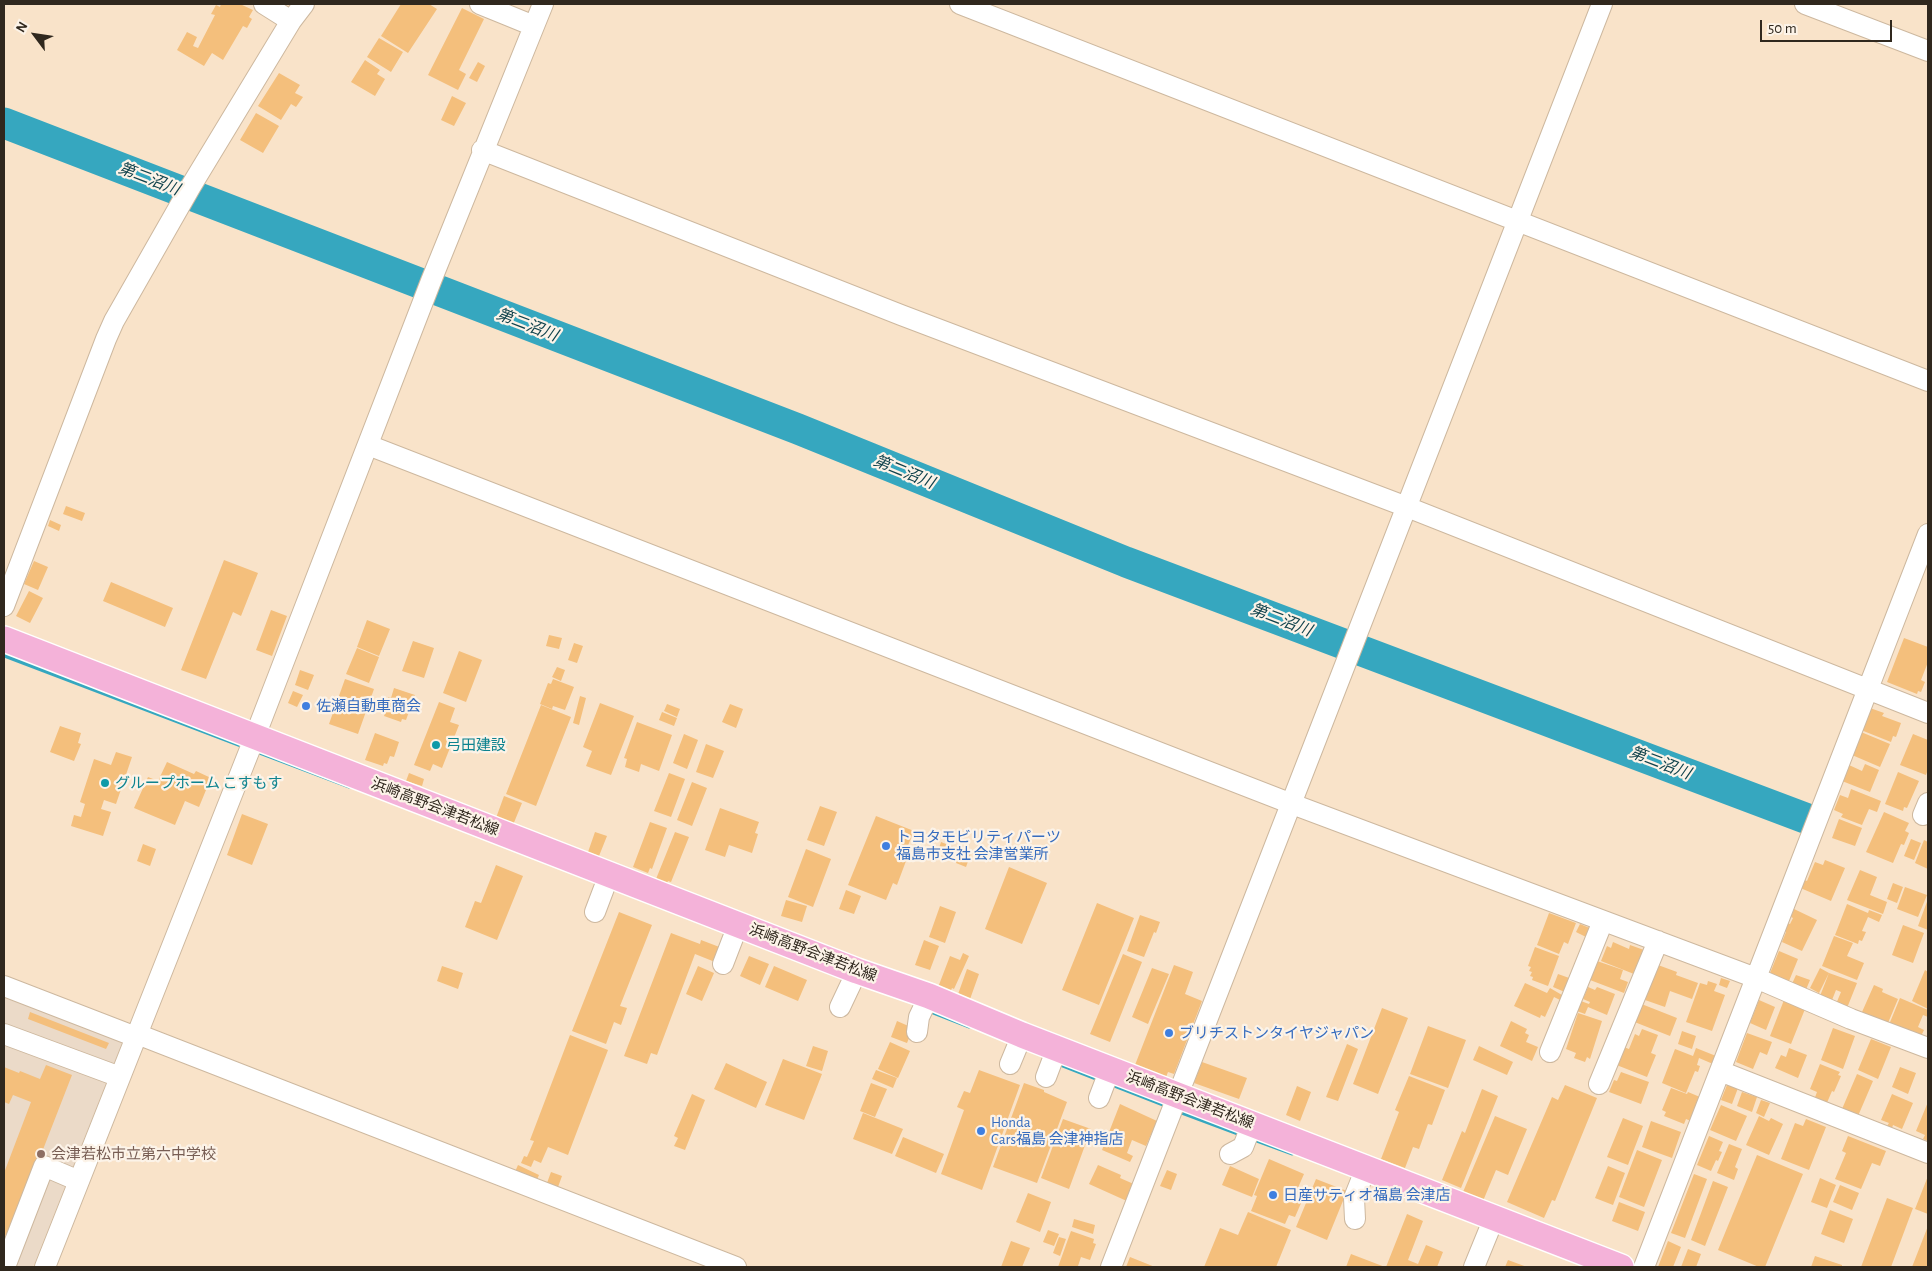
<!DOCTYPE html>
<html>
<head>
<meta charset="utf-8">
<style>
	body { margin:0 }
	#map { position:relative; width:1932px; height:1271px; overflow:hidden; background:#f9e3c9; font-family:"Alegreya Sans",sans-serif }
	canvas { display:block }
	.frame { position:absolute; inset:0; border:5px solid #30281e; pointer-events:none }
	.north { position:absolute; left:10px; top:10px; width:50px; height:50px; -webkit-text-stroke:4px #fcf3e8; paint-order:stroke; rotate:301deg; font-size:14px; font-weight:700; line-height:20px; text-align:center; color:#30281e }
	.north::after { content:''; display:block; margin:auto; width:18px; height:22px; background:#30281e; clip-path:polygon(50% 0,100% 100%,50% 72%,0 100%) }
	.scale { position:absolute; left:1760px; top:20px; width:132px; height:22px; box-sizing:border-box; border:2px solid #30281e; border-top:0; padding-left:6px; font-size:15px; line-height:18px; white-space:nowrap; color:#30281e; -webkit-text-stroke:4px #fcf3e8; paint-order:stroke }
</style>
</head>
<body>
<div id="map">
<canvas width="1932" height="1271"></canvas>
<div class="frame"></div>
<div class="north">N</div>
<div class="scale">50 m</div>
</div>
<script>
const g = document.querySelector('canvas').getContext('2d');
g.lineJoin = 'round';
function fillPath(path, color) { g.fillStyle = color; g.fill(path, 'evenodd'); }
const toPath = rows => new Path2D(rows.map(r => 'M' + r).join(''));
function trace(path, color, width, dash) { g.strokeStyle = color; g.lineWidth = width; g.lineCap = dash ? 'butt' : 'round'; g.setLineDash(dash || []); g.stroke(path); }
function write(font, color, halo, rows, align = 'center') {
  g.font = font + ' "Alegreya Sans","Noto Sans JP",sans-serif'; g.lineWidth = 4.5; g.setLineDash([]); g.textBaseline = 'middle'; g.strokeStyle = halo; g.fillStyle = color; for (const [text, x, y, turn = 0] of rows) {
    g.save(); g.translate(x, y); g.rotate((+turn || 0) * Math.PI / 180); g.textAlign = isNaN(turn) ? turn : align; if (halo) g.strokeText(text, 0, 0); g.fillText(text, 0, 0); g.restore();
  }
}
const education = toPath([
	[4,995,123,1041,33,1267,4,1267]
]);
const stream = toPath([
	[4,655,246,747],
	[254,750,349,786],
	[928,1010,969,1026],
	[1055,1062,1101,1080],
	[1109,1083,1168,1106],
	[1176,1110,1243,1135],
	[1251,1138,1292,1153]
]);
const river = toPath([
	[4,123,798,429,1126,562,1805,818]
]);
const building = toPath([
	[221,4,240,4,253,10,249,17,252,19,247,28,243,26,223,60,212,53,204,66,177,50,187,32,197,37,193,46,198,48,215,15,211,14,216,5,220,7],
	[401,4,429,4,437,9,408,53,381,36],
	[462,8,484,19,459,70,466,74,458,90,428,75],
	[379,38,403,52,391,72,367,57],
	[365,60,380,70,377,74,385,79,375,96,351,82],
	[478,62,485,66,477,82,469,78],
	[279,73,300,85,295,93,303,97,296,107,291,104,281,120,258,106],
	[452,96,466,103,454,126,441,120],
	[256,113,279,126,263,153,240,140],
	[66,506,85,513,82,521,63,514],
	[50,520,61,525,59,531,48,526],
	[224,560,258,573,241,616,233,612,206,679,181,670],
	[34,561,48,567,38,590,24,584],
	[111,582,173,608,165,627,103,601],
	[29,591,43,598,30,623,16,616],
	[271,610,287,616,272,656,256,650],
	[367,620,390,629,379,656,357,647],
	[549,635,562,638,559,649,546,646],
	[1904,638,1928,647,1928,662,1921,680,1925,682,1921,692,1918,691,1917,694,1887,682],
	[413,641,434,648,424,678,402,671],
	[574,643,583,646,577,663,568,660],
	[357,648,379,657,369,683,346,674],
	[459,651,482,660,466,702,443,693],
	[557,667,565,670,561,681,552,677],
	[300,670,314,675,308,690,295,685],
	[345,679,374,689,358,734,329,724],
	[553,679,574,687,565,710,553,706,552,709,540,704,548,683,551,684],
	[394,688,415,695,406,720,402,719,401,722,384,716,387,708,385,707,388,697,391,698],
	[293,691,303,695,297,707,288,703],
	[580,696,586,698,579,725,573,723],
	[439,702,455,708,450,722,459,725,442,768,433,764,430,771,414,765],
	[600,703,634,716,611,775,586,766,592,751,583,747],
	[667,704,680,709,677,717,664,711],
	[730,704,743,709,736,728,722,722],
	[541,705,571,717,536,806,506,794],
	[1870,708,1884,713,1882,716,1901,723,1896,737,1893,736,1891,742,1861,730],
	[662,712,677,718,674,726,659,720],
	[637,722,672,735,659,771,641,764,639,772,625,767,627,759,624,758],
	[60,726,81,733,78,743,81,744,74,761,50,752],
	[1861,732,1890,744,1880,767,1852,755],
	[375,733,399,742,394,757,390,756,387,764,384,763,383,766,365,760],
	[684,734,698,740,687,769,673,763],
	[1913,734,1928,740,1928,769,1926,775,1900,765],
	[706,744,724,751,713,778,696,772],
	[116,752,132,757,116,804,104,800,101,809,111,812,103,836,71,826,74,815,81,817,85,804,80,802,94,759,111,765],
	[167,762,194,774,196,771,211,778,199,807,185,801,175,825,134,808,148,777,158,781],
	[1865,764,1879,770,1870,792,1842,781,1849,765,1862,771],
	[1898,772,1919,781,1907,808,1904,807,1903,811,1885,804],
	[409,773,424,779,422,786,406,781],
	[669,773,685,779,671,817,654,811],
	[692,782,707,788,692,826,677,820],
	[1851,789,1881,801,1877,812,1869,809,1862,825,1841,817,1843,814,1834,810,1840,795,1848,798],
	[504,796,522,803,513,825,496,818],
	[820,806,837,812,824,846,807,840],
	[720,808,759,822,755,833,758,834,752,853,729,845,725,857,705,850],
	[1884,812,1909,823,1905,831,1909,833,1904,845,1901,844,1893,863,1866,852],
	[242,814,268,824,252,865,227,855],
	[876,816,914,831,902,860,906,861,897,885,893,883,886,900,848,885],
	[1839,819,1862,828,1855,846,1832,838],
	[650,822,667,828,652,869,650,868,648,873,633,867],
	[595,832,607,836,599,856,588,852],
	[675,832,689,837,671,882,668,881,667,883,656,879],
	[1911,839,1921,843,1914,860,1904,856],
	[1924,840,1928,842,1928,869,1915,863],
	[941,842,956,848,953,857,938,851],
	[143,844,156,849,150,866,137,861],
	[961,848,971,853,966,867,956,863],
	[806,849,831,859,813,907,788,897],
	[1825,860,1845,868,1831,901,1798,887,1802,879,1807,881,1815,862,1823,865],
	[496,865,523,876,497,940,465,927,475,901,481,903],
	[1009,867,1047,883,1022,944,985,929],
	[1860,870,1877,877,1870,895,1887,902,1883,914,1847,900],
	[1893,883,1903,887,1897,903,1887,899],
	[1905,887,1927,895,1918,917,1897,909],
	[846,890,861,896,854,914,839,909],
	[1928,899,1928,930,1918,926],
	[786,900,807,906,802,922,781,916],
	[1097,903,1134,918,1099,1005,1062,990],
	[1847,904,1868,913,1869,910,1882,915,1879,922,1868,917,1862,931,1866,932,1862,941,1859,940,1858,944,1835,935],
	[940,906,956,912,945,943,929,937],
	[1794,909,1817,920,1802,951,1782,942,1786,932,1783,930,1787,923,1790,924,1793,918,1791,917],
	[619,912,652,925,620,1006,627,1008,621,1025,614,1022,606,1044,572,1031],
	[1549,913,1576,923,1568,944,1564,942,1559,954,1537,945],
	[1140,915,1160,922,1156,933,1154,932,1144,957,1127,951],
	[1580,924,1592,929,1588,938,1576,932],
	[1903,925,1924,933,1913,963,1892,955],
	[671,933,700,944,701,940,722,948,715,962,695,954,657,1055,651,1053,647,1064,624,1056],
	[1834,936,1853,943,1847,956,1864,963,1857,980,1822,966],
	[924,940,939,946,930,970,915,965],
	[1613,942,1629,949,1630,945,1644,950,1634,974,1601,961,1607,946,1611,948],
	[1535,947,1559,956,1548,986,1532,980,1533,977,1530,976,1532,972,1529,971,1531,967,1528,966],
	[1779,951,1798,959,1787,986,1768,978],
	[963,953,969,956,954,989,952,988,949,995,937,990,950,956,960,960],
	[1123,954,1142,962,1110,1042,1090,1034],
	[749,956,769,964,760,985,740,976],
	[1597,961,1623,970,1620,979,1628,982,1624,993,1590,980],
	[1174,965,1193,972,1185,994,1202,1001,1174,1074,1168,1072,1166,1077,1135,1065],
	[1658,965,1677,972,1676,975,1698,983,1692,999,1670,991,1665,1007,1645,1000],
	[442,966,463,973,458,989,437,981],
	[698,966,714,973,702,1001,686,994],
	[774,966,807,980,798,1001,765,987],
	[1152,968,1169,974,1148,1024,1132,1017],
	[1820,968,1829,973,1819,993,1810,988],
	[967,969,979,974,969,1002,957,997],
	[1925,970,1928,972,1928,1009,1912,1001],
	[1829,973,1857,983,1847,1008,1836,1004,1841,992,1836,990,1832,1000,1820,996],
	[1558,974,1572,979,1567,993,1553,987],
	[1796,975,1810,980,1805,992,1791,986],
	[1721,978,1730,981,1727,988,1719,985],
	[1708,981,1717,984,1714,991,1725,995,1712,1031,1686,1022,1700,983,1707,985],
	[1525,983,1547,993,1550,988,1562,995,1560,1000,1554,997,1545,1017,1541,1015,1540,1018,1514,1006],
	[1874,985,1883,989,1882,992,1898,999,1888,1023,1862,1012],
	[1588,987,1595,990,1597,987,1615,994,1607,1015,1588,1007,1585,1014,1574,1010,1578,1000,1589,1004,1590,1002,1583,999],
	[1900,998,1928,1010,1928,1017,1923,1015,1918,1027,1924,1030,1919,1040,1888,1027],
	[1759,1000,1775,1007,1766,1030,1750,1023],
	[1784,1000,1805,1009,1791,1044,1770,1036],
	[1639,1003,1677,1018,1670,1036,1632,1021],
	[1382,1008,1408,1018,1378,1094,1353,1084],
	[30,1012,109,1043,106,1049,28,1019],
	[1578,1013,1602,1021,1590,1059,1587,1057,1585,1062,1574,1058,1576,1053,1566,1049],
	[897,1021,913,1028,907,1043,891,1037],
	[1511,1021,1527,1029,1525,1033,1529,1035,1526,1042,1538,1047,1532,1061,1500,1046],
	[1428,1026,1466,1040,1448,1088,1410,1074],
	[1833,1028,1855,1036,1843,1069,1821,1060],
	[1642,1029,1658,1035,1651,1053,1656,1055,1647,1077,1614,1064,1621,1046,1629,1049,1635,1034,1639,1036],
	[1682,1031,1696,1036,1692,1049,1678,1044],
	[1747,1033,1772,1042,1767,1055,1760,1052,1753,1069,1736,1062],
	[570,1035,608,1050,568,1155,548,1147,541,1163,534,1160,531,1167,521,1163,524,1156,527,1157,534,1141,530,1140],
	[1871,1039,1891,1047,1878,1079,1858,1070],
	[890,1042,910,1051,898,1078,878,1069],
	[1347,1044,1358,1049,1338,1101,1326,1097],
	[813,1046,828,1051,822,1071,806,1066],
	[1479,1046,1513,1062,1507,1075,1473,1060],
	[1696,1048,1716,1056,1713,1064,1699,1058,1697,1065,1700,1066,1698,1072,1695,1071,1686,1093,1662,1083,1675,1049,1693,1056],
	[1789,1048,1807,1055,1798,1078,1775,1068,1781,1055,1786,1057],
	[783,1059,822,1074,804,1120,765,1105],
	[1202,1062,1247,1078,1239,1099,1194,1083],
	[726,1063,767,1082,756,1108,714,1089],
	[1820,1064,1840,1072,1838,1075,1841,1076,1834,1092,1832,1091,1826,1105,1814,1100,1817,1092,1810,1089],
	[46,1065,72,1075,9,1237,4,1235,4,1173,31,1102,13,1095,9,1104,4,1102,4,1067,19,1073,20,1071,40,1079],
	[1900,1067,1916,1073,1908,1094,1892,1087],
	[876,1070,897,1078,893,1088,872,1079],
	[979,1070,1020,1085,982,1190,941,1174,964,1110,957,1107,964,1091,970,1093],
	[1621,1072,1649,1082,1641,1104,1609,1092,1614,1080,1617,1081],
	[1857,1074,1873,1081,1858,1116,1842,1109],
	[1409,1076,1445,1090,1432,1125,1428,1124,1419,1149,1413,1147,1405,1168,1381,1159,1399,1112,1395,1110],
	[871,1083,887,1089,875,1117,860,1111],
	[1024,1083,1044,1090,1044,1092,1067,1102,1037,1183,993,1167],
	[1565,1085,1597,1098,1555,1201,1552,1200,1544,1218,1507,1202,1552,1097,1558,1100],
	[1727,1085,1738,1088,1732,1104,1721,1100],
	[1297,1086,1311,1092,1300,1121,1286,1115],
	[1671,1088,1687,1094,1688,1092,1700,1097,1691,1121,1686,1119,1684,1124,1664,1116,1666,1112,1662,1110],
	[1482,1089,1498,1096,1461,1188,1442,1180,1462,1131,1465,1133],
	[1742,1092,1757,1097,1752,1112,1737,1106],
	[692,1094,705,1100,685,1150,674,1146,678,1138,674,1136],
	[1892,1094,1913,1103,1902,1129,1893,1125,1892,1128,1887,1126,1889,1123,1881,1120],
	[1761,1100,1770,1103,1764,1117,1756,1113],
	[1928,1102,1928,1141,1923,1139,1925,1135,1916,1131],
	[1120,1104,1157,1121,1146,1146,1132,1140,1127,1153,1133,1156,1130,1162,1102,1150],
	[1721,1105,1747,1116,1736,1141,1710,1130],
	[863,1113,903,1129,892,1154,853,1139],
	[1495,1116,1527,1129,1508,1175,1496,1170,1483,1201,1463,1192],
	[1759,1116,1769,1121,1771,1118,1783,1124,1769,1155,1746,1145],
	[1623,1118,1643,1126,1628,1165,1607,1157],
	[1063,1119,1091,1129,1069,1189,1041,1178],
	[1806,1119,1826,1127,1809,1170,1781,1159,1795,1123,1803,1126],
	[1651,1121,1681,1132,1672,1158,1642,1147],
	[1709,1136,1723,1142,1719,1151,1722,1152,1718,1161,1716,1160,1711,1171,1697,1165],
	[1848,1136,1886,1151,1880,1166,1872,1163,1861,1189,1835,1179,1846,1153,1842,1151],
	[903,1137,944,1154,936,1173,895,1156],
	[1729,1144,1742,1149,1735,1167,1738,1169,1734,1180,1717,1173],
	[1637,1150,1662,1160,1644,1207,1619,1197],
	[1757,1155,1803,1174,1765,1267,1759,1267,1718,1250],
	[1269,1159,1304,1174,1297,1190,1305,1194,1295,1217,1289,1215,1285,1224,1251,1211,1257,1196,1254,1195],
	[518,1165,539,1175,535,1184,514,1174],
	[1098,1165,1121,1175,1120,1178,1136,1185,1129,1202,1089,1184],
	[1230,1166,1259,1179,1252,1197,1222,1185],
	[1608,1166,1625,1173,1613,1205,1595,1198],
	[1167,1170,1177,1174,1171,1190,1160,1186],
	[551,1172,562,1176,558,1187,547,1183],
	[1694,1174,1707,1179,1685,1238,1671,1233],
	[1928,1176,1928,1214,1915,1209],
	[1820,1178,1836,1185,1827,1208,1811,1202],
	[1316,1179,1347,1191,1327,1240,1296,1227],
	[1713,1181,1728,1187,1705,1246,1691,1240],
	[1840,1185,1859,1193,1852,1210,1833,1202],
	[1028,1193,1051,1202,1040,1232,1016,1222],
	[1887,1198,1913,1208,1891,1267,1861,1267],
	[1619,1202,1645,1212,1638,1231,1612,1221],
	[1830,1210,1853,1219,1844,1243,1821,1234],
	[1248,1212,1291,1230,1276,1267,1204,1267,1220,1228,1238,1235],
	[1407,1214,1423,1221,1408,1260,1418,1264,1426,1245,1443,1252,1437,1267,1386,1267],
	[1074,1219,1095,1225,1093,1234,1072,1227],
	[1928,1226,1928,1267,1912,1267],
	[1048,1230,1059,1234,1054,1246,1043,1242],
	[1071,1231,1094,1239,1093,1243,1096,1244,1090,1260,1081,1257,1078,1266,1082,1267,1058,1267],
	[1059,1237,1066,1239,1060,1256,1053,1253],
	[1011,1241,1030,1248,1022,1267,1001,1267],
	[1668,1241,1681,1247,1673,1267,1658,1267],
	[1688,1249,1701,1254,1696,1267,1681,1267],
	[1351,1254,1385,1267,1346,1267],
	[1815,1256,1842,1265,1842,1267,1811,1267],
	[1130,1257,1155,1267,1126,1267],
	[1508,1260,1527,1267,1505,1267]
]);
const minor = toPath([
	[264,4,291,21],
	[480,4,534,26],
	[960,4,1928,381],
	[1805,4,1928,51],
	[482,150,901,315,1407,507,1928,713],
	[368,445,1292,804,1756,978,1851,1019,1928,1048],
	[4,606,106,339,114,321,191,186,291,21,304,4],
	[1923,815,1928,803],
	[595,912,609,875],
	[723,964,738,925],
	[4,986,136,1037],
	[840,1007,857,971],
	[917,1032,919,1017,929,996],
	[4,1034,120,1077],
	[137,1034,736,1267],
	[1550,1052,1603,921],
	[1010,1064,1022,1035],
	[1720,1071,1928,1153],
	[1046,1077,1057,1048],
	[1599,1084,1658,941],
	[1099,1098,1110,1069],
	[1230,1154,1243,1147,1252,1124],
	[1355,1219,1354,1198,1366,1168],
	[5,1267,44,1166,79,1181],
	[45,1267,252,744,431,281,543,4],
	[1111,1267,1602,4],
	[1474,1267,1494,1218],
	[1644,1267,1928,534]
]);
const major = toPath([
	[4,639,857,971,929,996,1022,1035,1621,1267]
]);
const markers = [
	[306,706,5,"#3f7fe0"],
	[436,745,5,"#0f9aa8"],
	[105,783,5,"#0f9aa8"],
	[886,846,5,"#3f7fe0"],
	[1169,1033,5,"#3f7fe0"],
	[981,1131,5,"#3f7fe0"],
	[41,1154,5,"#8d6e63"],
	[1273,1195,5,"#3f7fe0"]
];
const shopNames = [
	["佐瀬自動車商会",316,706],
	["トヨタモビリティパーツ",896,837],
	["福島市支社 会津営業所",896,854],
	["ブリチストンタイヤジャパン",1179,1033],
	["Honda",991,1122],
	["Cars福島 会津神指店",991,1139],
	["日産サティオ福島 会津店",1283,1195]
];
const cultureNames = [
	["弓田建設",446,745],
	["グループホーム こすもす",115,783]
];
const streetNames = [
	["浜崎高野会津若松線",435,807,21],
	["浜崎高野会津若松線",813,953,21],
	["浜崎高野会津若松線",1190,1100,21]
];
const educationNames = [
	["会津若松市立第六中学校",51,1154]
];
const waterNames = [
	["第二沼川",149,179,21],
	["第二沼川",527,325,21],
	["第二沼川",904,472,22],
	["第二沼川",1281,620,21],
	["第二沼川",1660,763,21]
];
fillPath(education, '#ebdac8');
trace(stream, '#36a7bf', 5);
trace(river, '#36a7bf', 31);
fillPath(building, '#f4bf7c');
trace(minor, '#cdb89f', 22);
trace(major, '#fff', 28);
trace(minor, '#fff', 20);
trace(major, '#f4b2d9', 25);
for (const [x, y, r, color] of markers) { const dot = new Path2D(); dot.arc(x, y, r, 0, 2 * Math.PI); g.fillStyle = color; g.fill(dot); trace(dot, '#fcf3e8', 2); }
write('15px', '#366cbe', '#fcf3e8', shopNames, 'left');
write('15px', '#0d838f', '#fcf3e8', cultureNames, 'left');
write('15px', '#30281e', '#fcf3e8', streetNames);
write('15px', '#785e54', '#fcf3e8', educationNames, 'left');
write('italic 16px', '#10424c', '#fcf3e8', waterNames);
</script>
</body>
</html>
